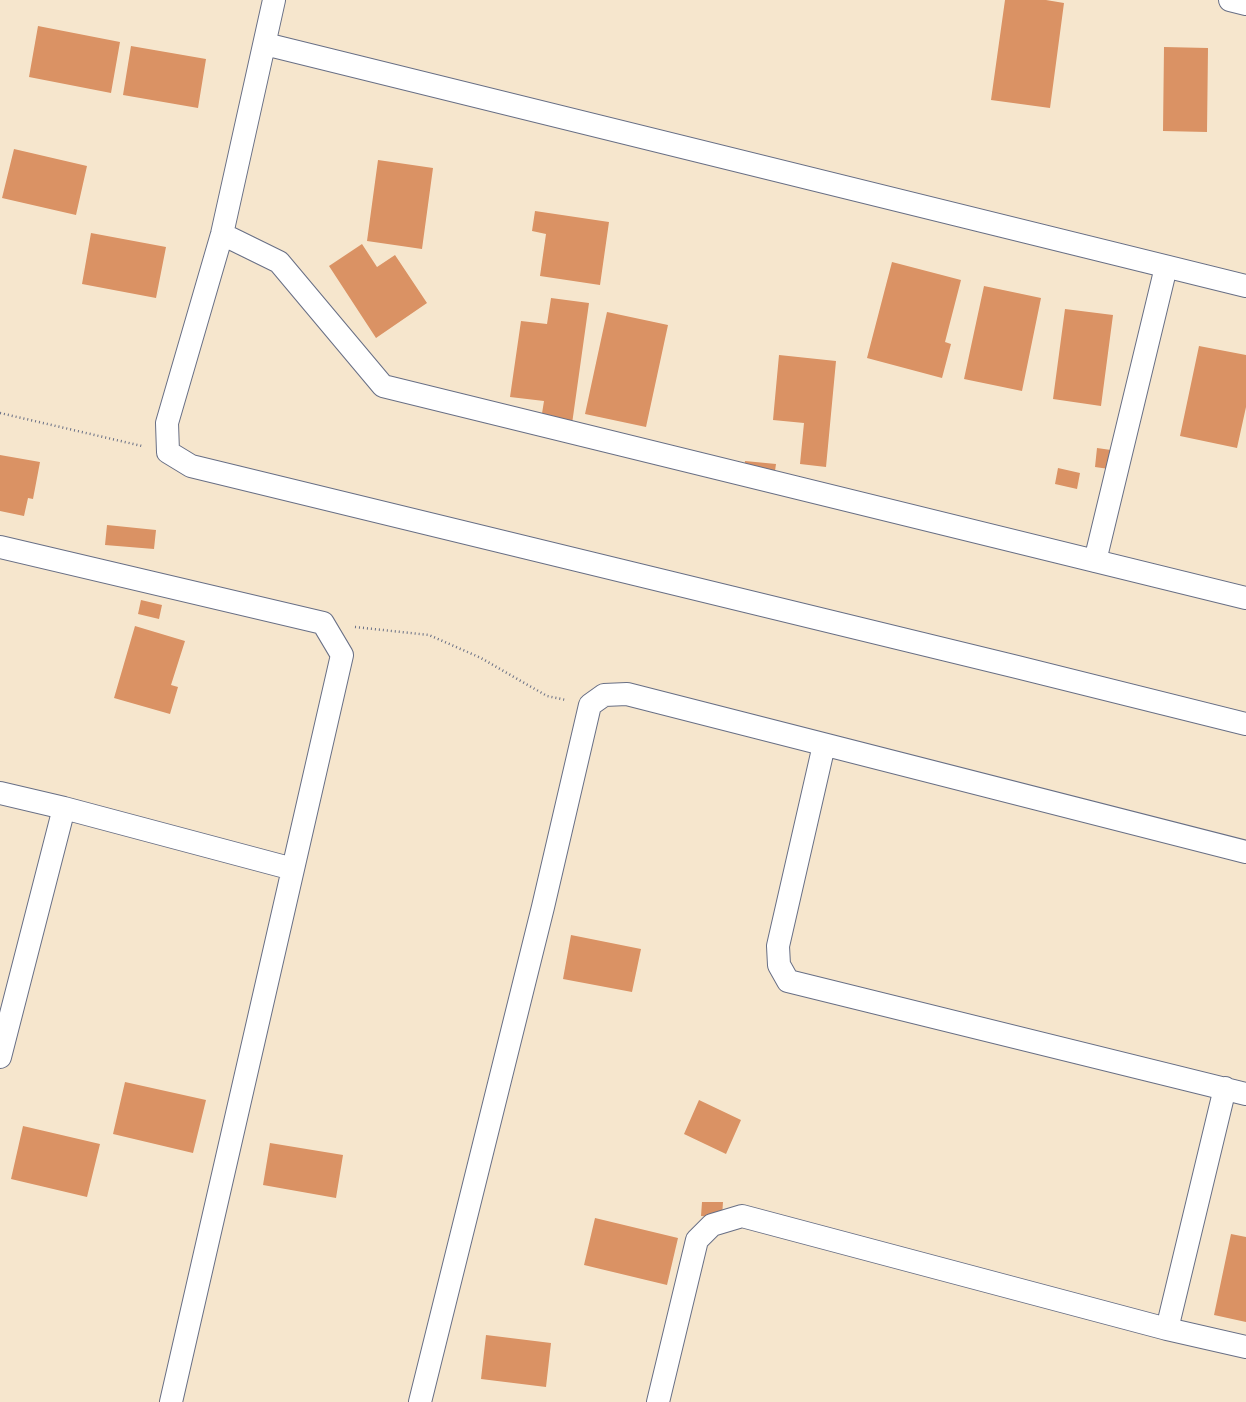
<!DOCTYPE html>
<html>
<head>
<meta charset="utf-8">
<style>
	body { margin:0 }
	canvas { display:block; background:#f6e6cd }
</style>
</head>
<body>
<canvas width="1246" height="1402"></canvas>
<script>
const g = document.querySelector('canvas').getContext('2d');
g.lineJoin = 'round';
function fillPath(path, color) { g.fillStyle = color; g.fill(path, 'evenodd'); }
const toPath = rows => new Path2D(rows.map(r => 'M' + r).join(''));
function trace(path, color, width, dash) { g.strokeStyle = color; g.lineWidth = width; g.lineCap = dash ? 'butt' : 'round'; g.setLineDash(dash || []); g.stroke(path); }
const building = toPath([
	[1005,0,1046,0,1064,3,1050,108,991,100],
	[38,26,120,42,111,93,29,77],
	[131,46,206,59,198,108,123,95],
	[1164,47,1208,48,1207,132,1163,131],
	[14,149,87,166,76,215,2,198],
	[378,160,433,168,422,249,367,241],
	[535,211,609,222,600,285,540,276,546,234,532,231],
	[91,233,166,247,156,298,82,284],
	[362,244,377,267,395,255,427,303,376,338,329,266],
	[892,262,961,280,945,342,951,344,942,378,867,358],
	[984,286,1041,298,1022,391,964,379],
	[551,298,589,303,571,431,540,426,544,401,510,397,521,321,547,324],
	[1065,309,1113,315,1101,406,1053,399],
	[607,312,668,325,646,427,585,414],
	[1199,346,1246,355,1246,407,1237,448,1180,436],
	[779,355,836,361,826,467,800,464,804,423,773,420],
	[1097,448,1111,450,1109,469,1095,467],
	[0,455,40,462,33,499,28,498,24,516,0,511],
	[745,461,776,464,774,478,744,475],
	[1058,468,1080,473,1077,489,1055,484],
	[107,525,156,530,154,549,105,545],
	[141,600,162,605,159,619,138,614],
	[135,626,185,641,171,685,178,687,170,714,114,698],
	[571,935,641,949,632,992,563,979],
	[125,1082,206,1100,193,1153,113,1134],
	[699,1100,741,1120,726,1154,684,1134],
	[23,1126,100,1144,87,1197,11,1179],
	[270,1143,343,1155,336,1198,263,1185],
	[702,1202,723,1202,722,1217,701,1216],
	[595,1218,678,1238,667,1285,584,1265],
	[1231,1234,1246,1237,1246,1322,1214,1315],
	[486,1335,551,1343,546,1387,481,1379]
]);
const path = toPath([
	[0,413,142,446],
	[355,627,429,635,481,658,547,696,566,700]
]);
const street = toPath([
	[274,0,222,234,167,423,168,452,191,466,1017,667,1246,724],
	[1230,0,1246,4],
	[265,44,1246,286],
	[222,234,279,262,383,386,1246,598],
	[0,547,323,623,342,655,171,1402],
	[1095,561,1166,267],
	[824,745,778,946,779,965,788,981,1246,1094],
	[0,793,64,808,293,869],
	[0,1057,64,808],
	[1167,1329,1225,1088],
	[420,1402,543,907,590,705,604,695,627,694,1246,852],
	[658,1402,697,1240,712,1225,742,1216,1167,1329,1246,1347]
]);
fillPath(building, '#da9264');
trace(street, '#686f85', 24);
trace(path, '#686f85', 2.5, [1, 3]);
trace(street, '#fff', 22);
</script>
</body>
</html>
